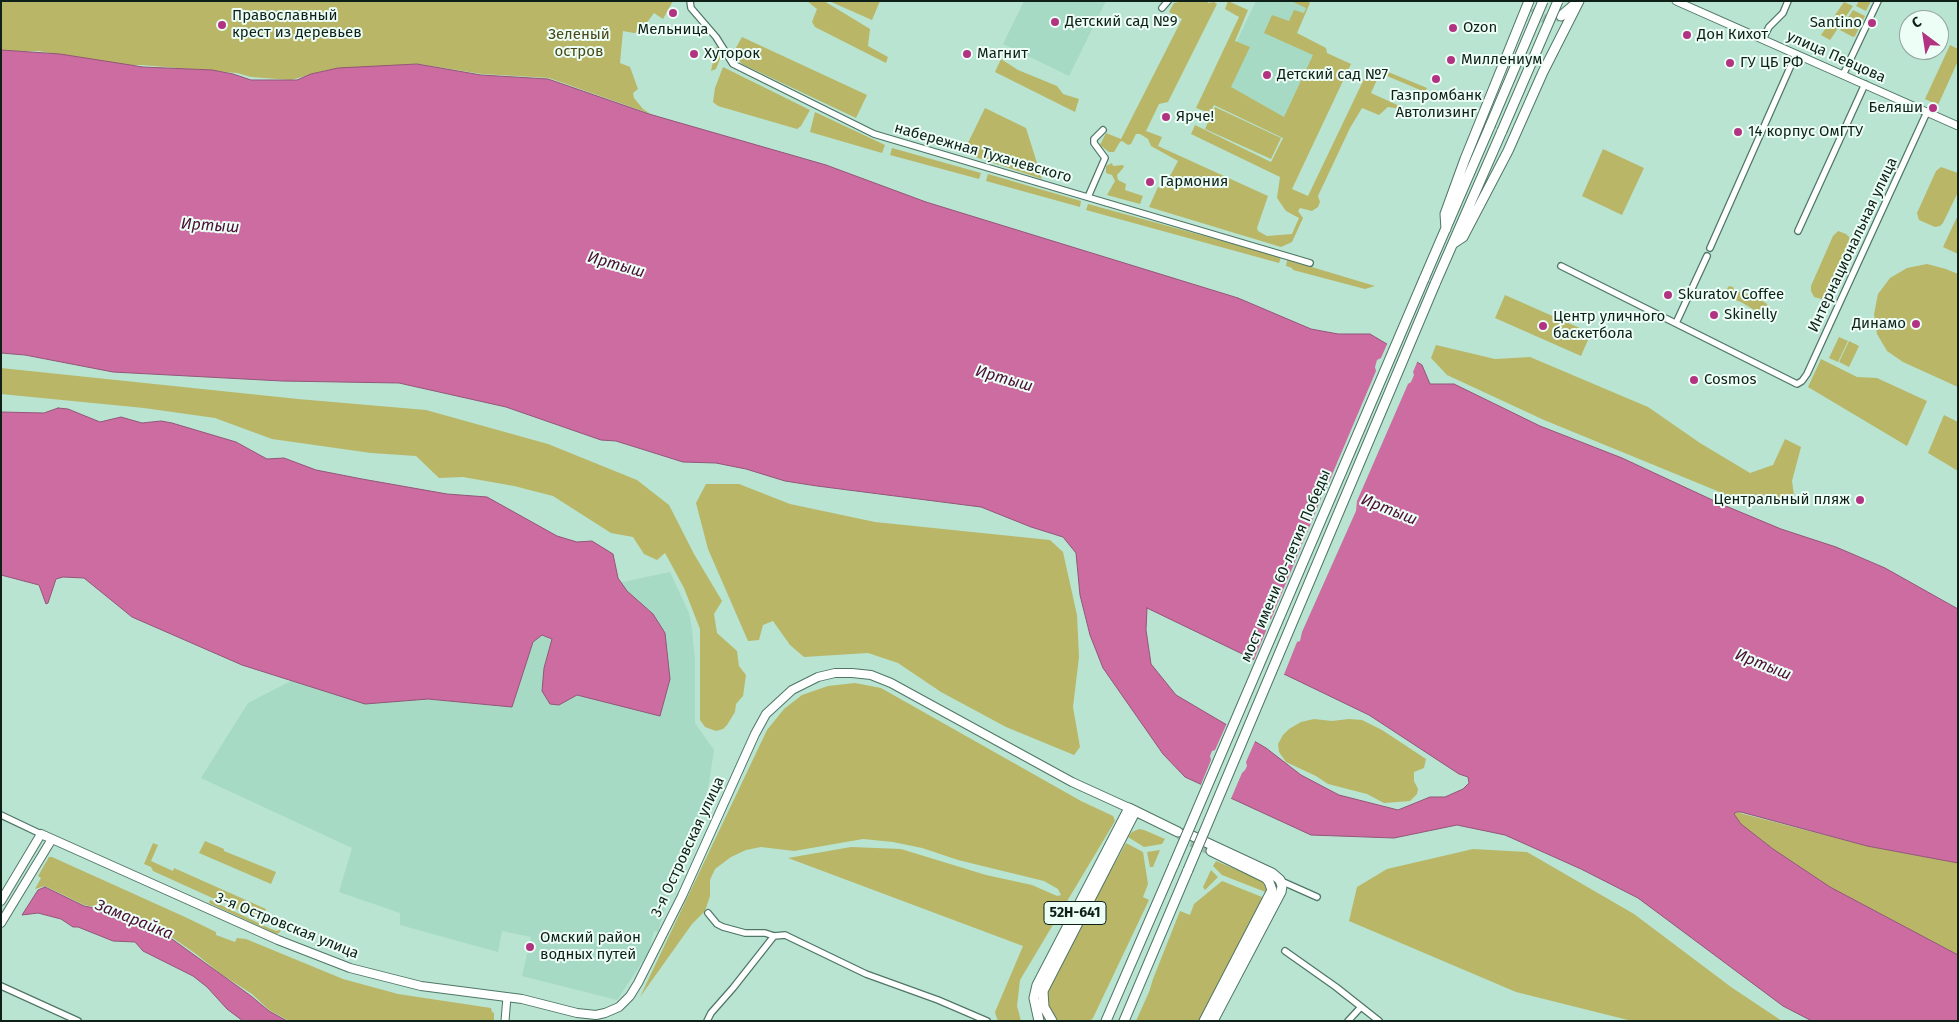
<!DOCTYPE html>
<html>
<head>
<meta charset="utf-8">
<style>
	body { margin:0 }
	#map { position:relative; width:1959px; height:1022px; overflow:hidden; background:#b9e4d1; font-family:"Fira Sans",sans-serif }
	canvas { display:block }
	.frame { position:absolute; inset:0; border:2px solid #0f2019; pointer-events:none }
	.north { position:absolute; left:1899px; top:10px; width:50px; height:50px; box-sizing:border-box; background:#edfef6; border:1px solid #94a59e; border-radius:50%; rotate:329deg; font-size:14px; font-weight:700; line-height:20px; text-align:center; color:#0f2019 }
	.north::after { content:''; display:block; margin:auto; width:18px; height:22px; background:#b23381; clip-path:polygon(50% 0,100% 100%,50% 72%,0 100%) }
</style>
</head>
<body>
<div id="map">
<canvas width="1959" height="1022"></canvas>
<div class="frame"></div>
<div class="north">С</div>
</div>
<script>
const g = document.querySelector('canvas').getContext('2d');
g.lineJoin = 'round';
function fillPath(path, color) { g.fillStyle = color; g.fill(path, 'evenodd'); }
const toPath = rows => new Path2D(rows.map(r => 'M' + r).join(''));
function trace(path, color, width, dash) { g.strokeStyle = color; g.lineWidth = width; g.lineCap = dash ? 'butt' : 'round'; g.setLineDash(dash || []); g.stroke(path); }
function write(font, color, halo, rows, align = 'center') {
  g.font = font + ' "Fira Sans",sans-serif'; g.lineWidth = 4; g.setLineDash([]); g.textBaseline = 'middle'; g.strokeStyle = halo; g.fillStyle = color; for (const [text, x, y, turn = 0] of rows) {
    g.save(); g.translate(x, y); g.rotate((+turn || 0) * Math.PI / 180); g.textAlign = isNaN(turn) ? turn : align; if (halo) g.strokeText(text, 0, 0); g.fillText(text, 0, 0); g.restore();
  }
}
const built = toPath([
	[1024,1,1106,1,1069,76,1003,44],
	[1256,1,1294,1,1307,8,1295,34,1326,48,1283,138,1208,102],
	[670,572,689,613,692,629,695,660,695,723,714,750,707,795,668,898,658,932,654,931,648,955,647,955,617,1000,522,976,531,937,502,931,498,952,400,925,400,913,339,892,352,848,201,778,248,703,387,632]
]);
const green = toPath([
	[1,1,673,1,663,19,654,13,640,32,634,33,623,31,620,63,630,67,638,89,633,93,634,98,643,109,651,114,549,78,482,74,418,64,327,70,291,80,251,77,237,73,141,65,114,65,39,51,1,52],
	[807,1,824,1,870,29,868,46,888,57,886,63,815,27,812,22,817,9],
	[829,1,880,1,872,20],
	[1183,1,1207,1,1208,3,1214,2,1217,4,1168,102,1159,104,1146,131,1162,137,1158,146,1268,196,1257,228,1258,231,1267,236,1292,234,1299,218,1286,211,1277,198,1280,177,1191,134,1195,125,1271,162,1283,138,1214,105,1210,113,1196,108,1239,17,1225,9,1228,1,1248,10,1235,41,1250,47,1231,87,1284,117,1313,55,1264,33,1272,15,1289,21,1294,10,1304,13,1306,8,1291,1,1307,1,1310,3,1297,33,1326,48,1327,53,1351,64,1292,189,1308,196,1364,79,1381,69,1427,88,1425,92,1380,73,1371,93,1417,114,1415,118,1395,108,1388,107,1379,115,1362,108,1350,128,1318,196,1320,202,1318,207,1312,211,1300,208,1298,211,1303,218,1292,242,1281,247,1149,207,1158,187,1163,189,1178,161,1151,146,1148,139,1140,134,1136,134,1131,144,1128,145,1122,141,1120,142,1114,152,1109,152,1100,145,1106,133,1121,139,1182,19,1169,12,1174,3],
	[1859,1,1871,1,1866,11,1856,6],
	[1844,2,1853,6,1830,40,1821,35],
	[1853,10,1865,16,1855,36,1853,37,1840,30],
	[742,37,867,95,856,118,742,64,733,53],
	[1950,45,1958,49,1958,61,1938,105,1925,99],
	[716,47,721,48,722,54,716,69,711,71],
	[1001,59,1018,70,1057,86,1063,94,1079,99,1075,112,995,72],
	[723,67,810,110,801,126,797,129,718,106,713,102,715,88],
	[1215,107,1281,138,1271,159,1205,129],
	[985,108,1026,128,1042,179,963,153],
	[815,112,885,145,882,153,810,132],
	[892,148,981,173,979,179,890,155],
	[1603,149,1644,168,1622,215,1582,196],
	[1112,163,1113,166,1123,165,1124,167,1117,175,1118,180,1126,184,1125,190,1143,196,1140,204,1107,195,1115,181,1112,175,1106,173,1106,166],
	[1941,167,1958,173,1958,192,1943,223,1940,226,1935,227,1919,220,1917,213,1936,171],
	[988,174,1081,201,1080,207,986,181],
	[1088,204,1281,257,1279,263,1086,210],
	[1958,215,1958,254,1943,247],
	[1838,231,1846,234,1849,237,1851,241,1850,249,1829,296,1825,300,1814,297,1811,291,1811,286,1833,236],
	[1287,260,1305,265,1375,286,1365,289,1293,270,1292,268,1286,266],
	[1927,264,1946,269,1958,274,1958,387,1903,362,1887,351,1877,334,1874,314,1878,294,1890,278,1907,268],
	[1729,286,1733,287,1734,290,1757,297,1767,304,1768,309,1763,313,1759,313,1741,302,1721,295,1722,291,1727,289],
	[1505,295,1591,333,1581,356,1495,318],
	[1839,337,1848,341,1838,362,1829,358],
	[1849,341,1859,346,1849,367,1839,362],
	[1436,345,1495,359,1530,357,1648,407,1700,443,1750,473,1773,465,1785,439,1801,447,1792,481,1795,502,1749,504,1544,420,1447,375,1431,358],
	[1821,359,1857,377,1877,378,1927,401,1907,446,1808,387],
	[1,368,298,399,426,410,548,444,637,480,669,505,694,554,722,601,714,614,717,633,737,651,739,666,746,675,743,696,736,704,735,712,727,725,723,729,716,731,705,727,700,720,700,629,684,588,665,553,657,560,644,554,633,537,611,533,553,496,514,486,463,477,439,478,416,456,371,453,272,439,215,418,144,408,1,394],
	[1944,415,1958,422,1958,471,1928,453],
	[706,484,739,484,790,504,875,522,1050,540,1063,552,1077,615,1079,657,1073,707,1080,747,1074,755,1006,727,941,692,898,663,868,653,804,657,790,645,773,621,763,625,759,640,748,641,708,549,696,503],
	[855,683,881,688,1081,801,1113,816,1115,821,1020,980,1017,1006,1021,1021,999,1021,997,1019,995,1012,1023,946,788,858,851,847,901,849,986,875,1032,885,1057,896,1061,895,1058,889,1044,881,958,860,922,848,893,842,863,839,794,851,761,847,746,850,731,857,715,869,710,880,710,896,705,911,692,924,640,997,767,730,784,709,802,695,828,686],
	[1314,719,1332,721,1349,719,1362,720,1382,730,1426,759,1424,768,1414,772,1414,781,1418,789,1417,794,1410,801,1384,803,1367,794,1328,784,1316,776,1286,762,1279,752,1278,744,1283,735,1289,729,1301,722],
	[1736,812,1867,846,1958,863,1958,955,1830,887,1773,849,1741,824,1734,814],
	[1139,829,1144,830,1165,839,1162,844,1144,847,1128,837,1132,832],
	[205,841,224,849,224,851,276,872,271,884,199,853],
	[153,843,158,845,151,861,173,871,174,868,266,909,261,920,153,871,151,867,144,864],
	[1126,843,1143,852,1148,884,1143,897,1149,900,1093,1018,1090,1021,1057,1021,1049,1010,1046,998,1049,983],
	[1473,849,1527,852,1634,914,1731,987,1782,1021,1632,1021,1516,992,1349,921,1357,887,1387,869],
	[1160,850,1153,867,1150,867,1147,852],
	[49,857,52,857,185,917,216,932,216,935,235,942,237,938,246,939,343,979,398,994,491,1008,492,1012,494,1013,494,1021,289,1021,269,1010,252,994,221,974,196,954,166,933,143,926,126,913,84,905,45,886,35,889,41,878,38,876],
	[1216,861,1262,880,1268,893,1222,875,1213,866],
	[1211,870,1218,877,1205,890,1203,887],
	[1222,881,1267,899,1200,1021,1136,1021,1149,992,1153,979,1180,911,1190,915,1194,904],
	[210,900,271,929,277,931,281,929,280,932,277,934,272,932,209,903]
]);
const water = toPath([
	[1,50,60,54,143,67,212,70,233,74,251,80,297,80,311,74,338,68,417,64,481,75,548,79,649,114,826,165,926,202,1238,298,1311,329,1338,334,1370,334,1422,365,1430,384,1454,384,1540,426,1622,458,1721,504,1781,529,1836,547,1885,568,1958,609,1958,863,1867,846,1741,812,1736,812,1734,814,1741,824,1773,849,1830,887,1958,955,1958,1021,1812,1021,1783,1006,1638,898,1581,869,1505,835,1457,825,1394,838,1311,835,1185,777,1163,754,1103,668,1090,635,1080,595,1076,553,1063,537,1031,527,981,507,817,486,785,481,746,469,716,463,683,462,616,441,601,440,506,407,399,383,282,381,113,372,25,355,1,353,1,50],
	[1147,608,1369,715,1459,774,1468,777,1469,783,1463,789,1445,797,1430,797,1398,810,1339,795,1301,775,1266,748,1176,695,1151,664,1146,630,1147,608],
	[58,408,68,409,100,422,121,417,142,423,161,421,172,423,236,442,267,459,284,458,316,470,362,479,447,494,487,497,557,536,577,542,592,541,613,554,618,578,627,591,653,614,665,633,670,679,660,716,577,695,559,705,550,704,542,691,544,668,552,639,542,635,533,642,512,707,428,699,365,704,242,665,132,617,84,578,63,577,56,579,48,603,46,604,39,585,1,575,1,412,44,413,58,408],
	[45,887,84,906,125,914,143,927,165,934,251,996,269,1011,287,1021,243,1021,227,1009,207,987,193,976,143,951,135,942,113,941,78,927,73,927,61,919,38,913,22,915,38,890,45,887]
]);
const pier = toPath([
	[1388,342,1418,360,1413,372,1414,375,1411,382,1408,384,1357,501,1356,511,1302,632,1300,641,1297,642,1283,677,1253,662,1266,631,1265,627,1268,620,1271,619,1321,499,1320,495,1323,490,1326,489,1376,371,1375,367,1377,360,1381,358],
	[1227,723,1256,739,1246,762,1247,766,1245,770,1242,773,1230,801,1200,787,1211,760,1210,756,1212,751,1215,750]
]);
const primaryTunnel = toPath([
	[1534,8,1541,17,1547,20,1561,16],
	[1180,835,1184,839,1211,851]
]);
const minor = toPath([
	[690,1,691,8,716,37,733,64,874,134,1310,263],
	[1162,8,1168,1],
	[1763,39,1769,27,1783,13,1788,1],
	[1843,75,1878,1],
	[1088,197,1105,158,1094,143,1094,139,1103,130],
	[1798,231,1865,84],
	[1710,248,1796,54],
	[1561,266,1797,384,1802,381,1807,374,1927,112],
	[1676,323,1707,256],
	[1,815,41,834],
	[1281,881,1317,897],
	[708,913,717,924,723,927,745,933,765,933,774,936,785,935,866,974,938,1000,987,1021],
	[1285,951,1336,987,1379,1021],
	[1,986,78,1021],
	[707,1021,711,1013,733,988,774,936],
	[1348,1021,1361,1007]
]);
const tertiary = toPath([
	[1676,1,1958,126],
	[505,1021,507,997]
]);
const secondary = toPath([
	[1,901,41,834,278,940,350,968,421,986,522,999,577,1013,596,1015,605,1013,619,1007,630,996,638,983,682,896,755,734,766,714,792,690,818,677,835,673,852,673,871,675,891,683,1072,782,1129,808],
	[1,923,52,839]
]);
const primary = toPath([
	[1561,16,1574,5],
	[1446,229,1445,214,1465,159,1529,1],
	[1454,243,1463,237,1508,151,1543,72,1579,1],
	[1424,279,1490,126],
	[1435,284,1502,131],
	[1186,833,1272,873,1280,880,1282,886,1281,892,1213,1021],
	[1039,1021,1034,998,1037,985,1129,808,1178,832],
	[1052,1021,1044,1007,1043,991,1135,812],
	[1106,1021,1174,864],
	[1124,1021,1188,870],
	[1204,1021,1272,890,1269,882,1266,878,1211,851]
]);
const primaryBridge = toPath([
	[1490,126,1543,1],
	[1502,131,1558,1],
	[1174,864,1424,279],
	[1188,870,1435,284]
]);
const markers = [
	[673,13,5,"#b23381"],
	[1055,22,5,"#b23381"],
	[1872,23,5,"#b23381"],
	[222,25,5,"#b23381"],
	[1453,28,5,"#b23381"],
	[1687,35,5,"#b23381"],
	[694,54,5,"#b23381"],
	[967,54,5,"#b23381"],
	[1451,60,5,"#b23381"],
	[1730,63,5,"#b23381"],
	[1267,75,5,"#b23381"],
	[1436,79,5,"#b23381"],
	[1933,108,5,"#b23381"],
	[1166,117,5,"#b23381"],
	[1738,132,5,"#b23381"],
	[1150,182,5,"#b23381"],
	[1668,295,5,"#b23381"],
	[1714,315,5,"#b23381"],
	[1916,324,5,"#b23381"],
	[1543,326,5,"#b23381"],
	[1694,380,5,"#b23381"],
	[1860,500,5,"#b23381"],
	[530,947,5,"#b23381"]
];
const shields = [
	[1075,913,62]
];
const shieldNames = [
	["52Н-641",1075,913]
];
const poiNames = [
	["Православный",232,16],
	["крест из деревьев",232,33],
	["Детский сад №9",1065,22],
	["Santino",1862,23,"right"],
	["Ozon",1463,28],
	["Мельница",673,30,"center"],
	["Дон Кихот",1697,35],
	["Хуторок",704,54],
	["Магнит",977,54],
	["Миллениум",1461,60],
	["ГУ ЦБ РФ",1740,63],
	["Детский сад №7",1277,75],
	["Газпромбанк",1436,96,"center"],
	["Автолизинг",1436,113,"center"],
	["Беляши",1923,108,"right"],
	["Ярче!",1176,117],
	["14 корпус ОмГТУ",1748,132],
	["Гармония",1160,182],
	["Skuratov Coffee",1678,295],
	["Skinelly",1724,315],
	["Центр уличного",1553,317],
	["баскетбола",1553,334],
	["Динамо",1906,324,"right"],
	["Cosmos",1704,380],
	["Центральный пляж",1850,500,"right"],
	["Омский район",540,938],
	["водных путей",540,955]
];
const parkNames = [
	["Зеленый",579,35],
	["остров",579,52]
];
const streetNames = [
	["улица Певцова",1836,57,24],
	["набережная Тухачевского",983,153,16],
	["Интернациональная улица",1853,245,-65],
	["мост имени 60-летия Победы",1286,566,-67],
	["3-я Островская улица",688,847,-65],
	["3-я Островская улица",287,926,22]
];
const waterNames = [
	["Иртыш",210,226,4],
	["Иртыш",616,265,16],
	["Иртыш",1004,379,16],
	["Иртыш",1389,510,22],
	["Иртыш",1763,665,22],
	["Замарайка",134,920,22]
];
fillPath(built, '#a6dac4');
fillPath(green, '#b9b667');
fillPath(water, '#cc6ca1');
trace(water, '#935578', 1);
fillPath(pier, '#b9e4d1');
trace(primaryTunnel, '#97bdac', 9, [9, 4.5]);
trace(minor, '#4f7666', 8);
trace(tertiary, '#4f7666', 9);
trace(secondary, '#4f7666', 10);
trace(primary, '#4f7666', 11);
trace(minor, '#fff', 5.5);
trace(tertiary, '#fff', 7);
trace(secondary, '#fff', 8);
trace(primary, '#fff', 9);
trace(primaryBridge, '#4f7666', 11, []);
trace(primaryBridge, '#fff', 9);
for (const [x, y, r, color] of markers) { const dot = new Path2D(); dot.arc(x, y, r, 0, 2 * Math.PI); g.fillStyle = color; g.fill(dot); trace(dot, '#edfef6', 2); }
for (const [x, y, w] of shields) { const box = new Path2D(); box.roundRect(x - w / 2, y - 11.5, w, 23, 4); g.fillStyle = '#edfef6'; g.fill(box); trace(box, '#0f2019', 1); }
write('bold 14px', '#0f2019', null, shieldNames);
write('15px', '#0f2019', '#edfef6', poiNames, 'left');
write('15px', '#4a4919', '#edfef6', parkNames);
write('15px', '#0f2019', '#edfef6', streetNames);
write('italic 16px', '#4c0f35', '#edfef6', waterNames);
</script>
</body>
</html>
